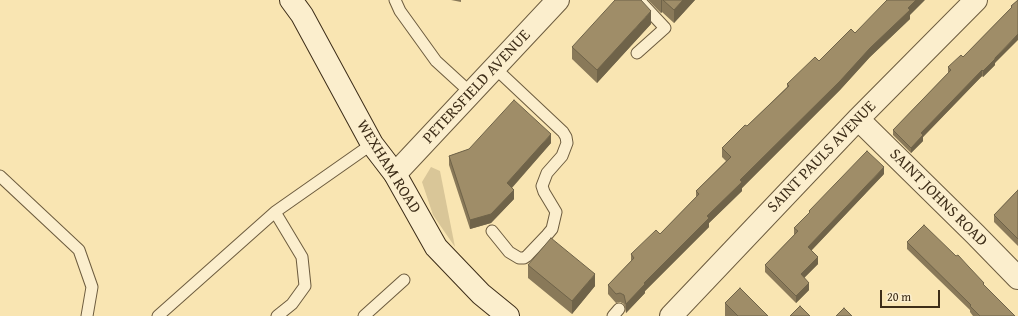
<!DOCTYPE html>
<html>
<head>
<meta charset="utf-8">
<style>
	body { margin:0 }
	#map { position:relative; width:1018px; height:316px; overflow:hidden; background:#f9e5b2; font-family:"Gentium Book Plus",serif }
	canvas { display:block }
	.scale { position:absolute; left:880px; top:290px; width:60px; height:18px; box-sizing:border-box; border:2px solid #3d2d18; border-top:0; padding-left:5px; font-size:12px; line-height:14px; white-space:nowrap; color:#3d2d18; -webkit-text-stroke:3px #fbeecd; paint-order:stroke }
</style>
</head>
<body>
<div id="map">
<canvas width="1018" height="316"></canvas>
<div class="scale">20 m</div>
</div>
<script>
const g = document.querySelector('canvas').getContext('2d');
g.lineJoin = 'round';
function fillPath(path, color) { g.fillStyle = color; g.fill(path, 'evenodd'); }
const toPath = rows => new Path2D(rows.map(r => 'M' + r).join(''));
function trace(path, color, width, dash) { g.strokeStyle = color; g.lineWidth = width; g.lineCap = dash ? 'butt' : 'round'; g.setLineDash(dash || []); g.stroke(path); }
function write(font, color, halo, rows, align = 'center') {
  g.font = font + ' "Gentium Book Plus",serif'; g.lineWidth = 3; g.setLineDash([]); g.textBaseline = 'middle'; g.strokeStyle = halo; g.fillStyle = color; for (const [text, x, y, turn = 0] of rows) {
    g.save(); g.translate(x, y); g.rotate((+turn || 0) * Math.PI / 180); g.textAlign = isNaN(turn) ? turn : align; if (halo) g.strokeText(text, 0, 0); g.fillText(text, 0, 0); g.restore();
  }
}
const green = toPath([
	[431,167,440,171,455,247,433,215,422,182]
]);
const lane = toPath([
	[395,0,400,11,436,61,471,93],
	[637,53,665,28,639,0],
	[0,176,79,250,92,287,87,316],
	[275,212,302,257,305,286,292,304,277,316],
	[492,231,509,252,519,258,524,258,527,256,547,235,552,229,556,212,544,192,542,186,547,173,562,156,567,143,566,137,563,132,495,68],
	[158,316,275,212,372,144],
	[364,316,404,280],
	[613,316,619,309]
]);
const street = toPath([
	[858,119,975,234,1018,278],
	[395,174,558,0],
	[671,316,858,119,976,0]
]);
const secondary = toPath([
	[291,0,302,15,372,144,395,174,436,247,481,294,508,316]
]);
const wall = toPath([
	[451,0,461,0,461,2],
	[648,0,695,0,674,23,662,12,661,13],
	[1018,0,995,63,995,65,983,77,982,76,923,137,923,141,911,153,893,135,893,130,948,73,948,67,963,57,1011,8,1011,6],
	[910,15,910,19,870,57,840,90,742,188,742,191,709,223,709,227,645,291,645,293,626,313,624,304,620,302,616,303,608,294,608,285,631,261,631,254,660,234,696,197,696,191,726,161,722,157,722,148,747,126,787,87,787,84,819,61,855,33],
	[651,24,597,83,572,59,572,47],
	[551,143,512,188,514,199,491,223,470,229,449,165,449,156,469,149],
	[884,174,811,251,818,264,804,278,809,290,796,303,765,272,765,265,794,235,794,228,809,213,809,211],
	[1018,190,1018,246,994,222,994,215],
	[907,242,956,256,969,268,984,285,1015,316,973,316,970,312,970,310,907,249],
	[528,265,595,286,572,314,528,278],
	[725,303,768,316,725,316]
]);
const shadedWall = toPath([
	[661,0,662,0,662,12,661,13],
	[683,0,695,0,674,23,674,10],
	[916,0,925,0,910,15,910,19,870,57,840,90,742,188,742,191,709,223,709,227,645,291,645,293,626,313,626,304,644,283,707,216,740,180],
	[651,11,651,24,597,83,597,70],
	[1018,34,1018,40,995,63,995,65,983,77,983,71,995,58],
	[982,70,982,76,923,137,923,141,911,153,911,148,921,133],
	[551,134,551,143,507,193,507,183],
	[884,167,884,174,808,254,808,247],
	[514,190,514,199,491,223,470,229,470,220],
	[818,257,818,264,801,281,801,274],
	[595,274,595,286,572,314,572,301],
	[809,283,809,290,796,303,796,296]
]);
const building = toPath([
	[615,0,641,0,651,11,597,70,572,47,615,0],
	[663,0,683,0,674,10,663,0],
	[887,0,916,0,908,8,910,10,870,48,840,81,740,180,742,182,707,216,709,218,644,283,645,284,626,304,624,295,620,293,616,294,608,285,634,258,631,254,656,230,660,234,699,194,696,191,731,157,722,148,745,125,747,126,789,86,787,84,815,57,819,61,851,29,855,33,887,0],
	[1018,0,1018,34,995,58,995,59,983,71,982,70,921,133,923,135,911,148,893,130,951,70,948,67,961,55,963,57,1012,7,1011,6,1018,0],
	[514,100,551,134,507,183,514,190,491,214,470,220,449,156,469,149,514,100],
	[867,151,884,167,808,247,818,257,801,274,809,283,796,296,765,265,798,231,794,228,810,212,809,211,867,151],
	[1018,190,1018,239,994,215,1018,190],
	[924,225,956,256,958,255,969,267,984,283,983,284,1015,316,980,316,970,306,971,305,907,242,924,225],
	[551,238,595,274,572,301,528,265,551,238],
	[740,288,768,316,738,316,725,303,740,288],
	[800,306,810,316,790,316,800,306],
	[844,308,852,316,836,316,844,308]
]);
const streetNames = [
	["PETERSFIELD AVENUE",477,87,-47],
	["SAINT PAULS AVENUE",822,157,-46],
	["WEXHAM ROAD",388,167,58],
	["SAINT JOHNS ROAD",938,198,45]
];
fillPath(green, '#d9c698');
trace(lane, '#6c5b3e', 13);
trace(street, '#6c5b3e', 24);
trace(secondary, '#3d2d18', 24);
trace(lane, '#fbeecd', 11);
trace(street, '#fbeecd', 22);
trace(secondary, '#fbeecd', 22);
fillPath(wall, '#897959');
fillPath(shadedWall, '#6f6349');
fillPath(building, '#9f8d68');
trace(building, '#6f6349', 1);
write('16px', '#3d2d18', '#fbeecd', streetNames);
</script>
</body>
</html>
